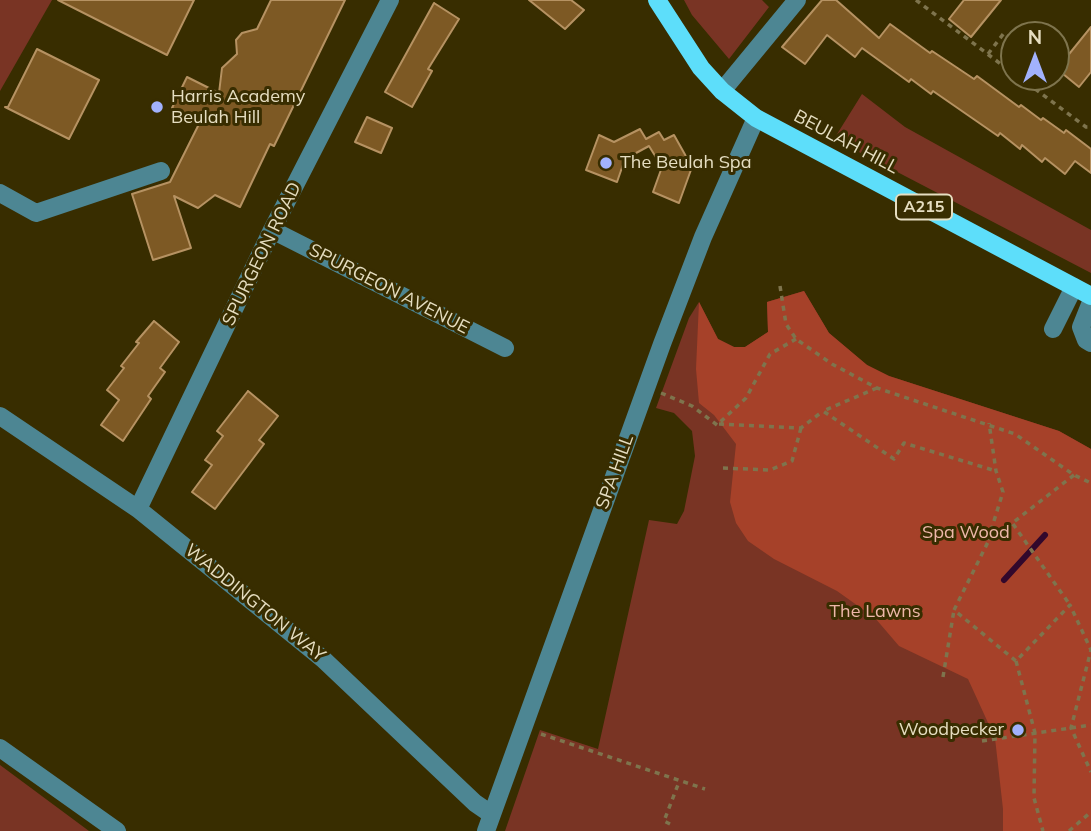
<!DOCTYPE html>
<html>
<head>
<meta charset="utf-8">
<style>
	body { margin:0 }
	#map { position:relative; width:1091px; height:831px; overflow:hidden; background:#382d00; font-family:Mulish,sans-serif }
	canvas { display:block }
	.north { position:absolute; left:1000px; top:21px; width:70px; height:70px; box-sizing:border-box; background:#382d00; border:2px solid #7e744d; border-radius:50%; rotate:0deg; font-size:19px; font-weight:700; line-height:28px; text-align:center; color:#e6dec1 }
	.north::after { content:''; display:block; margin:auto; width:24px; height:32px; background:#a2b2fd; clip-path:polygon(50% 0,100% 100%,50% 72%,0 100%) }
</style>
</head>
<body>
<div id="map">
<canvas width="1091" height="831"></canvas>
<div class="north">N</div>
</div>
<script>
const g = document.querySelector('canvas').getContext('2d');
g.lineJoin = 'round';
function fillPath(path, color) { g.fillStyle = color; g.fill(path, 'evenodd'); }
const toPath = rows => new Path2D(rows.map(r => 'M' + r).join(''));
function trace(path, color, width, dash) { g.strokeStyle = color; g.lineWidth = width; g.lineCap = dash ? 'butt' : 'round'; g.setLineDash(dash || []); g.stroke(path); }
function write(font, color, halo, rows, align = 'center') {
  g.font = font + ' Mulish,sans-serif'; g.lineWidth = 6; g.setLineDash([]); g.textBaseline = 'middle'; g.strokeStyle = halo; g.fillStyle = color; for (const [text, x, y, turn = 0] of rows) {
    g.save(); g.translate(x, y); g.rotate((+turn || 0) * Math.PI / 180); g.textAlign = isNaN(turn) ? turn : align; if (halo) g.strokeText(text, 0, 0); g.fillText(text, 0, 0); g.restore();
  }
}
const green = toPath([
	[0,0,52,0,0,91],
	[684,0,762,0,769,7,729,59,692,15],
	[862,94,905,127,1091,230,1091,273,834,139],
	[804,291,829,333,867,365,889,376,1059,431,1091,449,1091,831,505,831,540,730,598,749,649,520,677,524,684,511,695,456,692,431,674,413,656,408,689,318,699,302,718,339,734,347,745,347,768,332,767,302],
	[0,765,89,831,0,831]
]);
const forest = toPath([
	[804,291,829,333,867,365,889,376,1059,431,1091,449,1091,831,1003,831,1003,809,995,738,968,679,899,646,875,618,837,591,774,559,748,541,736,523,730,502,736,444,714,415,699,403,696,369,699,302,718,339,734,347,745,347,768,332,767,302]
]);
const stream = toPath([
	[1004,580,1045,535]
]);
const building = toPath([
	[58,0,194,0,167,55,58,0],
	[271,0,345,0,274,146,270,144,240,207,215,195,198,208,174,196,191,248,153,260,132,194,170,182,200,122,172,108,187,77,219,93,222,68,237,54,236,40,242,33,257,29,271,0],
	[529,0,571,0,584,10,565,29,529,0],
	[822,0,836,0,879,38,890,24,930,53,932,51,974,79,977,76,1019,107,1021,105,1041,120,1043,118,1064,133,1066,130,1091,149,1091,173,1075,161,1065,174,1045,158,1042,162,1022,145,1020,149,1000,133,998,136,933,91,931,94,911,79,909,82,862,48,855,57,827,35,805,64,782,47,822,0],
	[964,0,1001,0,971,37,949,19,964,0],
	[434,3,459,19,428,69,432,71,412,107,385,92,434,3],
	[1091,27,1091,72,1079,87,1057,69,1091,27],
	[37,49,99,80,69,139,5,107,8,107,37,49],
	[367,117,392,128,381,153,355,142,367,117],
	[640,129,646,139,659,132,664,140,674,135,692,167,679,203,653,192,662,167,649,146,625,159,617,182,586,170,599,135,614,142,640,129],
	[154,321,179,342,160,368,165,372,148,396,151,399,123,441,101,425,119,400,107,390,124,368,121,366,139,343,136,342,154,321],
	[248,391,278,416,259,440,264,444,215,509,192,492,212,465,205,460,223,436,217,431,248,391]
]);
const path = toPath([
	[916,0,1014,74],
	[988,54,1004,33,1014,42],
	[1019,77,1086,127,1091,127],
	[780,286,786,324,796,339,832,364,877,388,1015,434,1074,475,1091,483],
	[877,388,823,411,894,459,904,443,996,471],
	[661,393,692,406,717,425,746,398,770,354,796,339],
	[719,424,801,428,823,411],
	[723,468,770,470,792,461,801,428],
	[1074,475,988,542,954,610,1016,661,1070,605,1091,650,1071,728,1091,772],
	[1013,524,1070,605],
	[988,540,1003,492,996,471,989,423],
	[1016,661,1035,733,1034,798,1043,831],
	[943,677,954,610],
	[541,734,705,789],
	[982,741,1091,725],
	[670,824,664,821,679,782],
	[1069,831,1091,812]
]);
const minor = toPath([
	[722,91,797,0],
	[0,193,36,213,161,171],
	[272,230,505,348],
	[1091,302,1081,327,1086,340,1091,343],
	[1053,329,1074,287],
	[0,416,138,509,195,555,323,659,475,803,491,814],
	[138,509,272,230,390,0],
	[0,748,117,831],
	[486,831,662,344,703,237,756,118]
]);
const major = toPath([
	[657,0,701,68,722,91,756,118,1091,296]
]);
const markers = [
	[157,107,7,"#a2b2fd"],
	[606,163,7,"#a2b2fd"],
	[1018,730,7,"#a2b2fd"]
];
const shields = [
	[924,207,56]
];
const shieldNames = [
	["A215",924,207]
];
const poiNames = [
	["Harris Academy",171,97],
	["Beulah Hill",171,118],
	["The Beulah Spa",620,163],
	["Woodpecker",1004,730,"right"]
];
const streetNames = [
	["BEULAH HILL",846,142,28],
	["SPURGEON ROAD",262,254,-64],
	["SPURGEON AVENUE",389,289,27],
	["SPA HILL",615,472,-70],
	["WADDINGTON WAY",255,603,39]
];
const parkNames = [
	["Spa Wood",966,533],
	["The Lawns",875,612]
];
fillPath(green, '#793424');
fillPath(forest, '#a64129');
trace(stream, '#32082c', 6);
fillPath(building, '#7d5924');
trace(building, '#b69262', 2);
trace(path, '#7e744d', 3.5, [5, 5]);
trace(minor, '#4d8693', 18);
trace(major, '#5ddefa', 18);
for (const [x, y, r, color] of markers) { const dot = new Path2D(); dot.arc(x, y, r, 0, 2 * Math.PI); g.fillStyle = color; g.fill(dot); trace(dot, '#382d00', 2.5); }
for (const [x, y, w] of shields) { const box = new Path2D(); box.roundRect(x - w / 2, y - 12.5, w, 25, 5); g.fillStyle = '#382d00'; g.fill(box); trace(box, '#e6dec1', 2); }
write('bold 16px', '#e6dec1', null, shieldNames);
write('18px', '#e6dec1', '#382d00', poiNames, 'left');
write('18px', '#e6dec1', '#382d00', streetNames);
write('18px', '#eeb7a9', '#382d00', parkNames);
</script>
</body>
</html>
